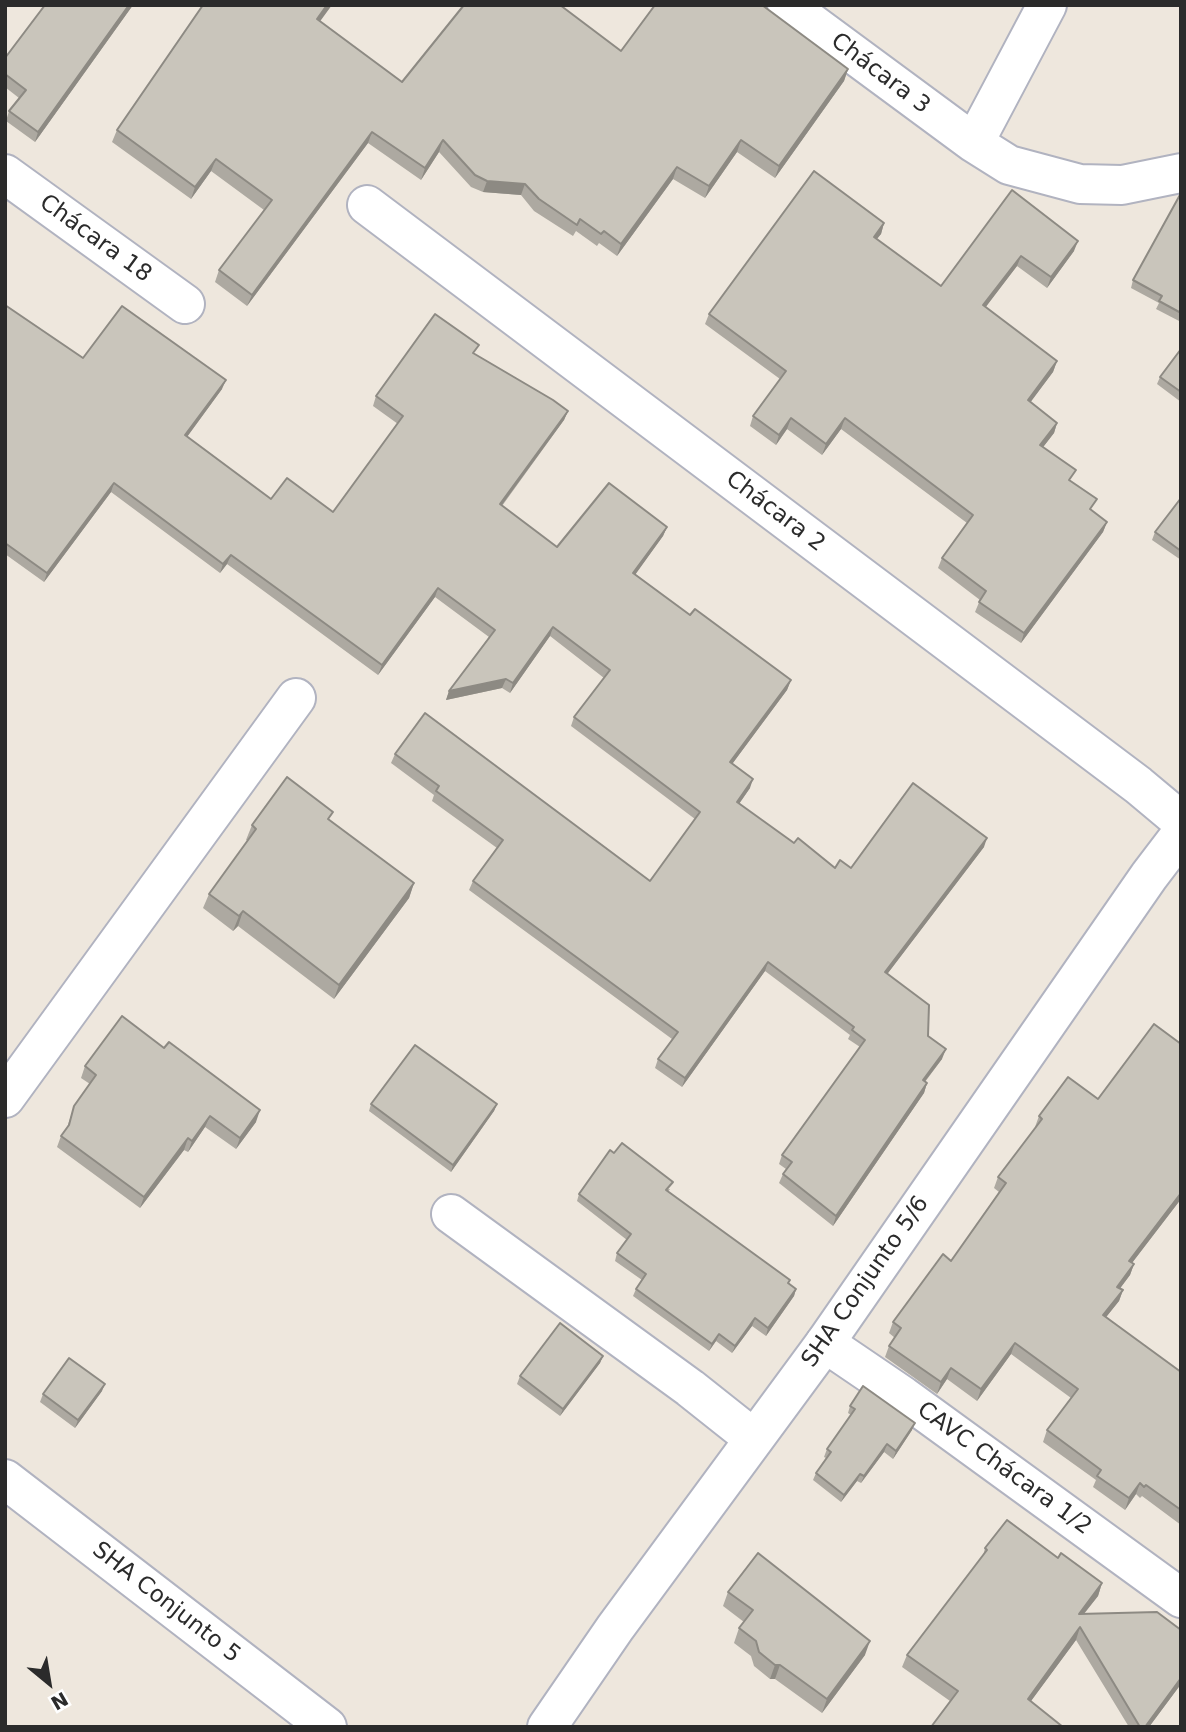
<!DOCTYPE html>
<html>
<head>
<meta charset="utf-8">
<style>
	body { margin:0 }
	#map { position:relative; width:1186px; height:1732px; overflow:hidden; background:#eee7dd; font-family:"DejaVu Sans",sans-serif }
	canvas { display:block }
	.frame { position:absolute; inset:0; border:7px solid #2b2b2b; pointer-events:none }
	.north { position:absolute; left:14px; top:1648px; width:70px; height:70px; -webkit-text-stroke:5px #fff; paint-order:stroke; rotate:150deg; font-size:19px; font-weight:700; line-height:28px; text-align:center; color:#2b2b2b }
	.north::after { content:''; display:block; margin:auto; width:24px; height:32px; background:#2b2b2b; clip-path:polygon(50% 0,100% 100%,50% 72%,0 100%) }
</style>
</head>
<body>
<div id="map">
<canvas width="1186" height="1732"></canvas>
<div class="frame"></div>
<div class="north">N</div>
</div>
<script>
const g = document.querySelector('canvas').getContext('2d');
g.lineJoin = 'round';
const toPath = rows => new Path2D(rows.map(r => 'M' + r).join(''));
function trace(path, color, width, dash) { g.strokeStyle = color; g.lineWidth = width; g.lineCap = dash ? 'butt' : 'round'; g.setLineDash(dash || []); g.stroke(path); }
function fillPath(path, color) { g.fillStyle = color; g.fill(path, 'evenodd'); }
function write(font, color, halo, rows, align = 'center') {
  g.font = font + ' "DejaVu Sans",sans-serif'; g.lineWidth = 7; g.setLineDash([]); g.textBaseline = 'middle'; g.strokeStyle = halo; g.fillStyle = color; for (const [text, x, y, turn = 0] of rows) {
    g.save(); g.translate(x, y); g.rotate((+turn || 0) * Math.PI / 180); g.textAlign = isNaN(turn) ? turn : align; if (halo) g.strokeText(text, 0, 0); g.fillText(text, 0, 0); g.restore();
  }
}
const minor = toPath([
	[787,5,974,143],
	[1047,5,974,143,1009,165,1080,184,1122,185,1181,173],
	[5,174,185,304],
	[367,205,1138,785,1181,821],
	[5,1098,296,698],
	[451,1214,690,1388,753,1438],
	[825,1343,903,1396,1181,1598],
	[5,1479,327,1727]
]);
const tertiary = toPath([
	[547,1727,615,1628,825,1343,1149,876,1181,834]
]);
const wall = toPath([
	[133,5,35,142,6,121,9,111,19,98,5,87,5,58],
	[320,21,402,82,621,51,848,69,844,81,775,178,737,152,705,198,673,179,617,256,599,243,597,246,576,231,573,236,534,211,521,195,483,192,471,187,439,152,421,180,368,143,247,306,215,282,219,270,264,210,211,171,191,199,112,142,117,130],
	[1012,190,1074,251,1047,288,1017,266,985,307,1057,361,1053,372,1030,402,1057,423,1054,433,1043,447,1071,481,1092,511,1107,522,1103,532,1021,643,975,612,980,600,938,568,942,558,967,523,841,429,822,455,787,429,776,445,750,426,753,416,780,379,705,324,709,314,884,223,881,234,877,239,941,286],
	[1181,193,1181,322,1156,309,1159,303,1131,288,1133,280],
	[5,305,83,358,222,389,187,437,271,499,333,512,398,424,373,406,376,396,475,355,568,411,564,420,502,506,557,547,667,527,663,536,635,574,690,615,791,680,787,690,732,764,750,788,739,804,794,843,835,868,851,868,984,847,887,974,942,1059,925,1082,927,1083,924,1093,833,1226,779,1183,783,1174,786,1169,779,1164,782,1155,860,1047,848,1039,850,1035,765,971,682,1087,655,1068,658,1059,672,1039,469,890,473,881,497,848,432,801,434,795,391,763,395,754,650,881,695,819,571,726,574,717,604,678,550,636,510,693,502,688,446,700,449,691,489,637,435,597,378,675,227,564,220,573,111,492,44,582,5,554],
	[1181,349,1181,402,1157,384,1160,377],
	[1181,498,1181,560,1152,540,1155,532],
	[330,821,414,883,409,898,334,999,238,926,233,931,203,908,209,894,248,841,246,840,252,825],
	[85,1066,256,1122,236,1149,205,1127,188,1152,184,1150,140,1208,57,1147,61,1136,67,1128,74,1106,90,1084,81,1078],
	[371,1104,497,1104,494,1111,451,1172,369,1111],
	[1039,1116,1181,1199,1132,1263,1134,1264,1130,1275,1120,1288,1123,1290,1119,1301,1106,1317,1181,1372,1181,1525,1142,1496,1140,1498,1136,1494,1125,1510,1093,1487,1096,1480,1043,1442,1047,1430,1071,1398,1011,1354,977,1401,947,1379,937,1394,885,1357,889,1346,895,1338,889,1333,893,1322,951,1261,999,1192,994,1188,998,1177,1036,1128,1035,1127],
	[670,1189,668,1192,796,1289,794,1296,766,1336,752,1326,732,1353,716,1341,709,1351,633,1296,636,1289,642,1280,615,1261,617,1253,627,1240,577,1201,579,1194],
	[603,1356,600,1363,560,1416,517,1384,520,1376],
	[102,1391,75,1428,40,1402,43,1394],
	[850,1406,912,1430,893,1459,884,1452,861,1483,857,1481,841,1502,813,1480,816,1473,826,1458,824,1457,827,1449,851,1415,848,1413],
	[985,1548,1058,1558,1102,1583,1098,1596,1084,1614,1181,1684,1149,1727,1129,1727,1076,1640,1030,1702,950,1701,902,1667,907,1655,983,1556],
	[728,1592,865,1655,822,1713,775,1679,770,1679,754,1666,751,1656,734,1643,739,1628,744,1622,723,1606]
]);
const shadedWall = toPath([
	[129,5,133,5,35,142,38,132],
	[327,5,332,5,313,31,317,19],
	[848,69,844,81,775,178,779,166],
	[372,132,368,143,247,306,252,295],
	[443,140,439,152,421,180,425,168],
	[741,140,737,152,705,198,709,186],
	[216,159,211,171,191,199,195,187],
	[677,167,673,179,617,256,621,244],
	[487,181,525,184,521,195,483,192],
	[884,223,881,234,870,247,874,237],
	[1078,241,1074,251,1047,288,1051,277],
	[1021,256,1017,266,979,316,983,305],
	[1057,361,1053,372,1024,411,1028,400],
	[226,380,222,389,181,445,185,435],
	[568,411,564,420,496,513,500,504],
	[791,418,787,429,776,445,779,435],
	[845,418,841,429,822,455,826,444],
	[1057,423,1054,433,1037,455,1040,445],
	[114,483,111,492,44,582,47,573],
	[1107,522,1103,532,1021,643,1024,633],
	[667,527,663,536,630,582,633,573],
	[231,555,227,564,220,573,223,564],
	[438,588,435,597,378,675,382,665],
	[553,627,550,636,510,693,513,683],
	[506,679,502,688,446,700,449,691],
	[791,680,787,690,727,771,730,762],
	[753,779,750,788,734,811,737,802],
	[987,838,984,847,882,981,885,972],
	[414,883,409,898,334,999,339,985],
	[243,911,238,926,233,931,239,916],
	[768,962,765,971,682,1087,685,1078],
	[946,1049,942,1059,919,1089,923,1080],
	[927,1083,924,1093,833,1226,836,1216],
	[497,1104,494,1111,451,1172,453,1165],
	[260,1110,256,1122,236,1149,240,1138],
	[210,1116,205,1127,188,1152,192,1141],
	[188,1138,184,1150,140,1208,144,1197],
	[1181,1193,1181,1199,1125,1272,1129,1261],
	[1134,1264,1130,1275,1113,1298,1117,1287],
	[796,1289,794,1296,766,1336,768,1328],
	[1123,1290,1119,1301,1099,1326,1103,1315],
	[755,1318,752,1326,732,1353,735,1346],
	[719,1334,716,1341,709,1351,712,1344],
	[1015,1343,1011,1354,977,1401,981,1389],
	[603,1356,600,1363,560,1416,563,1409],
	[951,1368,947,1379,937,1394,941,1382],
	[105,1384,102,1391,75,1428,78,1420],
	[915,1423,912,1430,893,1459,896,1451],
	[887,1444,884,1452,861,1483,864,1476],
	[860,1474,857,1481,841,1502,844,1495],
	[1140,1483,1136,1494,1125,1510,1129,1498],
	[1102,1583,1098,1596,1074,1626,1079,1614],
	[1080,1627,1076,1640,1023,1712,1028,1699],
	[870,1641,865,1655,822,1713,827,1699],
	[775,1665,780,1665,775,1679,770,1679],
	[1181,1678,1181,1684,1149,1727,1145,1727]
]);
const building = toPath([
	[45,5,129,5,38,132,9,111,26,90,5,74,5,58,45,5],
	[203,5,327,5,317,19,402,82,464,5,560,5,621,51,655,5,762,5,848,69,779,166,741,140,709,186,677,167,621,244,604,231,601,234,580,219,577,225,539,199,525,184,487,181,475,175,443,140,425,168,372,132,252,295,219,270,272,200,216,159,195,187,117,130,203,5],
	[814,171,884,223,874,237,941,286,1012,190,1078,241,1051,277,1021,256,983,305,1057,361,1028,400,1057,423,1040,445,1076,470,1069,480,1097,499,1090,509,1107,522,1024,633,979,602,986,591,942,558,973,515,845,418,826,444,791,418,779,435,753,416,786,371,709,314,814,171],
	[1181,193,1181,313,1159,301,1162,296,1133,280,1181,193],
	[5,305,83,358,122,306,226,380,185,435,271,499,287,478,333,512,403,416,376,396,435,314,479,345,473,353,553,400,568,411,500,504,557,547,609,483,667,527,633,573,690,615,695,609,791,680,730,762,753,779,737,802,794,843,798,838,835,868,840,860,851,868,913,783,987,838,885,972,929,1005,928,1036,946,1049,923,1080,927,1083,836,1216,783,1174,792,1162,782,1155,865,1040,852,1030,854,1027,768,962,685,1078,658,1059,678,1032,473,881,503,840,436,791,439,786,395,754,425,713,650,881,700,812,574,717,610,670,553,627,513,683,506,679,449,691,495,630,438,588,382,665,231,555,223,564,114,483,47,573,5,543,5,305],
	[1181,349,1181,392,1160,377,1181,349],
	[1181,498,1181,551,1155,532,1181,498],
	[287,777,333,812,328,819,414,883,339,985,243,911,239,916,209,894,256,829,252,825,287,777],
	[122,1016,164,1048,169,1042,260,1110,240,1138,210,1116,192,1141,188,1138,144,1197,61,1136,69,1125,74,1106,96,1075,85,1066,122,1016],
	[1154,1024,1181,1044,1181,1193,1129,1261,1134,1264,1117,1287,1123,1290,1103,1315,1181,1372,1181,1510,1146,1485,1144,1487,1140,1483,1129,1498,1097,1476,1101,1470,1047,1430,1078,1389,1015,1343,981,1389,951,1368,941,1382,889,1346,901,1328,893,1322,943,1254,951,1261,1006,1183,998,1177,1042,1119,1039,1116,1068,1077,1098,1099,1154,1024],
	[415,1045,497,1104,453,1165,371,1104,415,1045],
	[622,1143,673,1182,666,1190,790,1280,788,1283,796,1289,768,1328,755,1318,735,1346,719,1334,712,1344,636,1289,646,1274,617,1253,631,1234,579,1194,610,1150,614,1153,622,1143],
	[560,1323,603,1356,563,1409,520,1376,560,1323],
	[69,1358,105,1384,78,1420,43,1394,69,1358],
	[863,1386,915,1423,896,1451,887,1444,864,1476,860,1474,844,1495,816,1473,831,1452,827,1449,855,1409,850,1406,863,1386],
	[1007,1520,1058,1558,1061,1553,1102,1583,1079,1614,1157,1612,1181,1630,1181,1678,1145,1727,1140,1727,1080,1627,1028,1699,1063,1727,931,1727,958,1691,907,1655,987,1550,985,1548,1007,1520],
	[758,1553,870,1641,827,1699,780,1665,775,1665,759,1652,756,1641,739,1628,753,1610,728,1592,758,1553]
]);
const streetNames = [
	["Chácara 3",880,74,37],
	["Chácara 18",95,239,36],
	["Chácara 2",775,512,37],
	["SHA Conjunto 5/6",866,1282,-55],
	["CAVC Chácara 1/2",1004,1469,36],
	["SHA Conjunto 5",166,1603,38]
];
trace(minor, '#b1b3c0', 42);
trace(tertiary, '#b1b3c0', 42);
trace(minor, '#fff', 38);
trace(tertiary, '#fff', 38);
fillPath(wall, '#ada9a1');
fillPath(shadedWall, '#8d8a83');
fillPath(building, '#c9c5bb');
trace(building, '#8d8a83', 2);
write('23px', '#2b2b2b', '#fff', streetNames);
</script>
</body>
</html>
